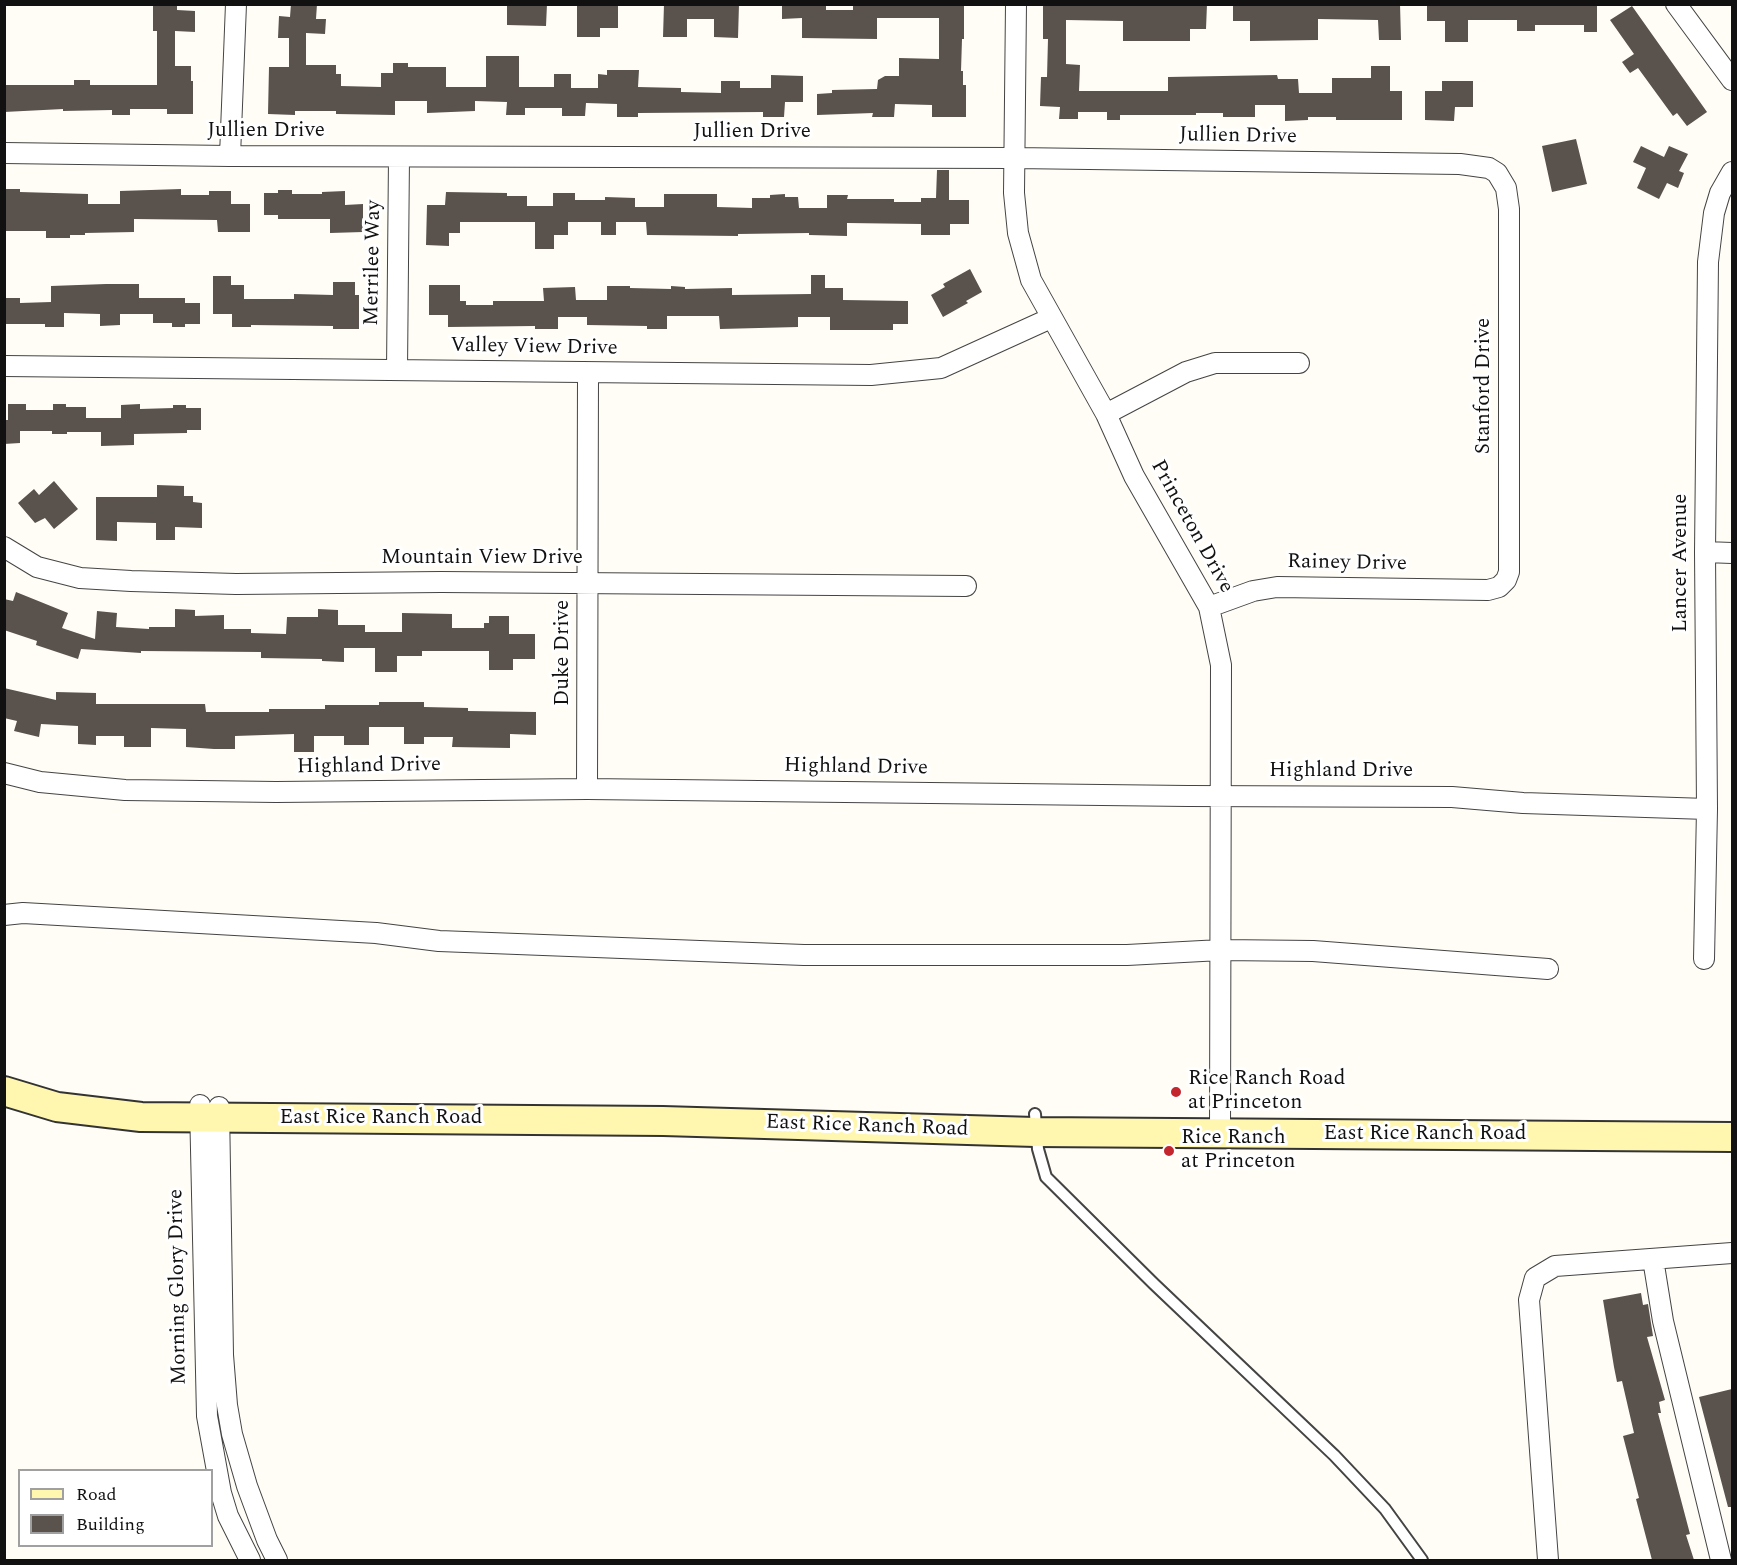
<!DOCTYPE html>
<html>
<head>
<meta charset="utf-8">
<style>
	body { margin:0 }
	#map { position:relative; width:1737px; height:1565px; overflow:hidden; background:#fffdf5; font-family:Spectral,serif }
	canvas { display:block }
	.frame { position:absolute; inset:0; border:6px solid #111; pointer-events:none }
	.legend { position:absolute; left:18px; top:1469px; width:195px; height:78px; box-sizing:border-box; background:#fff; border:2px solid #a0a0a0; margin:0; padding:8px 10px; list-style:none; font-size:18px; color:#111 }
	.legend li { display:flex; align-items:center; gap:12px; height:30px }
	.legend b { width:30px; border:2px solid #a0a0a0 }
</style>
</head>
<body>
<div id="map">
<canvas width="1737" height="1565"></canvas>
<div class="frame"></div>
<ul class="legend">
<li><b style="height:8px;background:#fff6b0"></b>Road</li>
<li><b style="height:16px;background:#5a524d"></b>Building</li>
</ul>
</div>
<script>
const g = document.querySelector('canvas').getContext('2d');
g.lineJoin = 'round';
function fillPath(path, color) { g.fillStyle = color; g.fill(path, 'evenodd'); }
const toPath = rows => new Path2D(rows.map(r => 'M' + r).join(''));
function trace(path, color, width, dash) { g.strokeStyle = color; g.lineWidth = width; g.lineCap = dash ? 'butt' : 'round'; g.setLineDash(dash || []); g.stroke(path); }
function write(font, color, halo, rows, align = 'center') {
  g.font = font + ' Spectral,serif'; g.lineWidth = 6; g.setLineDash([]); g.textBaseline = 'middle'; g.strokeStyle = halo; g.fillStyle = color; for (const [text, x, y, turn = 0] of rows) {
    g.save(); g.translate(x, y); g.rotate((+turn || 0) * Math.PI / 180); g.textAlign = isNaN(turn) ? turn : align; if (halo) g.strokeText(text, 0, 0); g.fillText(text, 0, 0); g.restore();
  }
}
const building = toPath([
	[153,4,177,4,177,10,195,11,195,32,175,31,175,66,191,66,191,81,193,81,193,114,167,114,167,109,130,109,130,115,112,115,112,110,63,111,63,109,4,112,4,85,74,85,74,80,90,80,90,85,157,85,157,31,153,31],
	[291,4,317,4,316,19,326,19,325,34,306,33,306,65,336,65,336,74,341,74,341,86,381,87,381,73,393,73,393,63,408,63,408,67,446,67,446,87,486,87,486,56,519,56,519,87,554,87,554,74,571,74,571,88,598,88,598,74,607,75,607,70,639,70,638,87,681,88,681,92,721,93,721,81,740,81,740,88,771,88,771,75,803,76,803,102,785,102,784,117,763,117,763,112,638,113,638,117,617,117,617,104,586,103,585,116,562,116,562,108,525,108,525,115,506,115,507,102,475,101,475,111,427,113,427,101,395,101,395,115,336,114,336,111,295,111,295,115,268,114,269,67,289,67,289,38,278,38,279,16,290,17],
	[507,4,547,4,546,26,507,25],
	[577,4,618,4,618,28,600,28,600,37,577,37],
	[664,4,739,4,738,38,714,37,714,19,687,19,687,37,663,37],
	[782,4,826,4,826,10,853,10,853,4,964,4,964,39,962,39,961,71,963,71,963,85,966,85,966,117,932,117,932,105,895,104,894,117,872,117,873,113,817,115,817,94,832,93,832,90,877,89,878,80,885,76,899,76,899,58,939,59,939,18,877,18,877,39,802,38,802,18,782,19],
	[1043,4,1207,4,1206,29,1190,29,1190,41,1123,41,1123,21,1066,20,1066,64,1080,65,1079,91,1168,91,1168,77,1277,75,1278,79,1298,79,1299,93,1332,93,1332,78,1371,78,1371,66,1390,66,1390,91,1402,91,1402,120,1336,120,1336,117,1308,117,1308,120,1285,121,1285,105,1255,105,1255,117,1223,117,1223,113,1196,113,1196,115,1120,115,1120,120,1107,120,1107,112,1078,112,1078,119,1059,119,1060,107,1040,106,1041,77,1047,77,1048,39,1043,39],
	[1233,4,1400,4,1401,40,1379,40,1378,20,1318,19,1318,40,1250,41,1250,21,1233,21],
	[1427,4,1597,4,1597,32,1584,32,1584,25,1535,25,1535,31,1517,31,1517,20,1468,20,1468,42,1445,42,1445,21,1427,21],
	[1632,6,1707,112,1687,126,1677,113,1673,116,1638,68,1630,73,1622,62,1634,54,1610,20],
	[1442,81,1473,81,1473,107,1455,107,1454,121,1425,120,1425,91,1442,91],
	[1576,139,1587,184,1552,192,1542,146],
	[1641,146,1664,157,1669,146,1688,154,1679,171,1684,173,1678,188,1667,183,1659,199,1637,188,1646,168,1633,162],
	[937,170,949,170,949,200,969,200,969,224,950,224,950,235,921,235,921,224,847,223,847,236,809,235,809,233,738,234,738,236,647,235,646,222,616,222,616,235,601,235,601,222,568,222,568,235,554,235,554,249,535,249,535,222,460,222,460,233,449,233,449,246,426,245,427,205,445,205,446,192,507,193,507,196,527,196,527,206,553,206,553,193,575,193,575,200,605,200,605,197,635,198,635,207,664,207,664,194,717,194,717,207,752,208,752,198,770,198,770,195,785,194,785,197,798,197,799,208,827,208,827,195,848,195,847,199,894,199,894,202,921,202,921,198,936,198],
	[6,189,20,189,20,192,88,194,88,204,120,204,120,191,181,189,181,195,209,195,209,191,231,191,231,204,250,204,250,232,218,232,217,220,134,219,134,232,85,233,85,235,70,235,70,238,46,238,46,231,4,231],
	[278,190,292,190,292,194,322,194,322,192,345,191,345,205,363,204,363,232,330,233,330,219,278,219,278,215,264,215,264,193,278,193],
	[970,269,982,292,966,301,968,303,943,317,931,295,945,287,943,284],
	[811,275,825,275,825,288,843,288,843,300,908,301,908,324,893,324,893,330,830,330,830,317,798,317,798,327,720,329,719,316,667,316,667,329,647,329,647,326,587,325,587,317,558,317,558,329,535,329,535,326,448,327,448,315,429,315,429,285,460,285,460,301,466,301,466,305,493,305,493,301,544,301,543,288,575,287,576,300,607,300,607,286,630,286,630,288,671,289,671,286,685,287,685,289,732,288,732,295,811,294],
	[213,276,231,276,231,285,244,285,244,299,294,299,294,294,333,295,333,282,355,282,355,295,359,295,359,329,333,329,333,326,251,325,251,327,232,327,232,314,213,314],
	[106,284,139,284,139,298,185,298,185,303,200,303,200,324,185,324,185,327,172,327,172,323,153,323,153,314,120,314,120,325,100,326,100,314,64,313,64,327,45,327,45,324,4,324,4,298,20,298,20,303,51,302,51,286],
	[8,404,26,404,26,410,53,410,53,404,66,404,66,407,86,407,86,418,121,418,121,405,140,404,140,409,173,408,173,405,186,405,186,408,201,408,201,430,187,430,187,433,134,434,134,445,101,446,101,432,67,432,67,434,52,434,52,431,20,431,20,443,4,444,4,420,8,420],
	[54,481,78,509,54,529,45,518,35,523,18,503,34,489,39,495],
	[157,485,184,486,184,496,193,496,193,502,202,503,202,528,175,527,175,540,156,540,156,523,117,522,117,541,96,540,96,497,157,497],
	[16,592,68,613,62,628,95,639,97,611,117,613,116,627,149,629,149,627,175,627,175,609,195,610,195,616,224,615,224,629,251,629,251,633,286,634,287,617,318,617,318,609,338,610,338,625,365,625,365,632,402,632,402,613,452,614,452,628,484,628,484,623,489,623,489,616,509,616,509,634,535,634,535,659,513,659,513,670,489,670,489,651,422,651,422,656,397,656,397,672,375,672,375,648,344,648,344,662,322,661,322,659,261,658,261,652,141,651,141,653,81,649,78,659,36,645,37,641,4,630,4,599,13,601],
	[4,688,56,700,56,692,96,693,96,704,205,704,206,712,269,712,269,709,325,709,325,705,379,705,379,702,424,702,424,707,468,708,468,711,536,712,536,735,510,734,510,748,452,747,453,737,424,737,424,744,404,744,404,727,369,727,369,745,344,745,344,736,314,736,314,752,294,752,294,734,235,736,235,749,214,749,186,747,186,729,151,728,151,747,124,747,124,736,96,736,96,745,78,744,78,726,41,724,39,737,14,731,17,721,4,718],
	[1641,1293,1643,1305,1648,1304,1653,1336,1647,1337,1665,1400,1659,1402,1661,1413,1658,1413,1690,1534,1686,1535,1694,1560,1652,1560,1636,1499,1639,1498,1623,1436,1634,1433,1622,1381,1617,1382,1614,1367,1603,1300],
	[1732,1389,1732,1507,1728,1507,1699,1397]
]);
const service = toPath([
	[1035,1114,1038,1149,1046,1177,1154,1284,1334,1455,1385,1509,1422,1560]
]);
const minor = toPath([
	[1016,4,1014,193,1018,233,1031,280,1106,414,1134,476,1209,607,1221,665,1220,1133],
	[1676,4,1732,80],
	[4,153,230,156,1015,158,1460,164,1489,168,1497,173,1506,188,1509,209,1509,572,1506,580,1499,587,1488,590,1277,587,1253,591,1209,607],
	[230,156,236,4],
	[4,366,871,375,941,368,1051,318],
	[397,370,399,157],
	[1106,414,1186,372,1215,363,1299,363],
	[4,547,37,567,80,578,131,581,236,584,441,582,966,586],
	[1705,552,1732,553],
	[4,773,40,782,125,790,276,792,587,789,1188,796,1452,797,1523,803,1707,809],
	[587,789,588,373],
	[4,915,23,913,376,933,439,941,804,955,1127,955,1221,950,1313,951,1548,969],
	[1704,959,1707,809,1705,552,1708,262,1714,213,1720,193,1732,172],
	[200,1105,207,1416,221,1493,228,1516,250,1560],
	[219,1107,223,1355,227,1405,232,1434,247,1486,267,1540,277,1560],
	[1653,1259,1663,1321,1721,1560],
	[1548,1560,1529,1300,1535,1278,1555,1266,1732,1253]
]);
const secondary = toPath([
	[4,1091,57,1107,141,1117,663,1121,1035,1132,1732,1137]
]);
const markers = [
	[1176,1092,6,"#c4262e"],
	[1169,1151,6,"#c4262e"]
];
const streetNames = [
	["Jullien Drive",266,132],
	["Jullien Drive",752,133],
	["Jullien Drive",1238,137,1],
	["Merrilee Way",374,263,-89],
	["Valley View Drive",534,348,1],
	["Stanford Drive",1485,386,-90],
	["Princeton Drive",1191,527,61],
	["Mountain View Drive",482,559],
	["Lancer Avenue",1682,563,-90],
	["Rainey Drive",1347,564,1],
	["Duke Drive",564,653,-90],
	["Highland Drive",369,767,-1],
	["Highland Drive",856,768,1],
	["Highland Drive",1341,772],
	["East Rice Ranch Road",381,1119],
	["East Rice Ranch Road",867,1127,2],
	["East Rice Ranch Road",1425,1135],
	["Morning Glory Drive",179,1287,-91]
];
const poiNames = [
	["Rice Ranch Road",1188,1080],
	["at Princeton",1188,1104],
	["Rice Ranch",1181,1139],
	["at Princeton",1181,1163]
];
fillPath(building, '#5a524d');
trace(service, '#444', 14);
trace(minor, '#444', 22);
trace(secondary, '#333', 32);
trace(service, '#fff', 10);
trace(minor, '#fff', 20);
trace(secondary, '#fff6b0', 28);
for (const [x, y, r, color] of markers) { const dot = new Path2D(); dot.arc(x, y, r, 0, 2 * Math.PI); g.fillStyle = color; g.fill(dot); trace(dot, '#fff', 2); }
write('21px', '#111', '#fff', streetNames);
write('21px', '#111', '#fff', poiNames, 'left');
</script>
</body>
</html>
